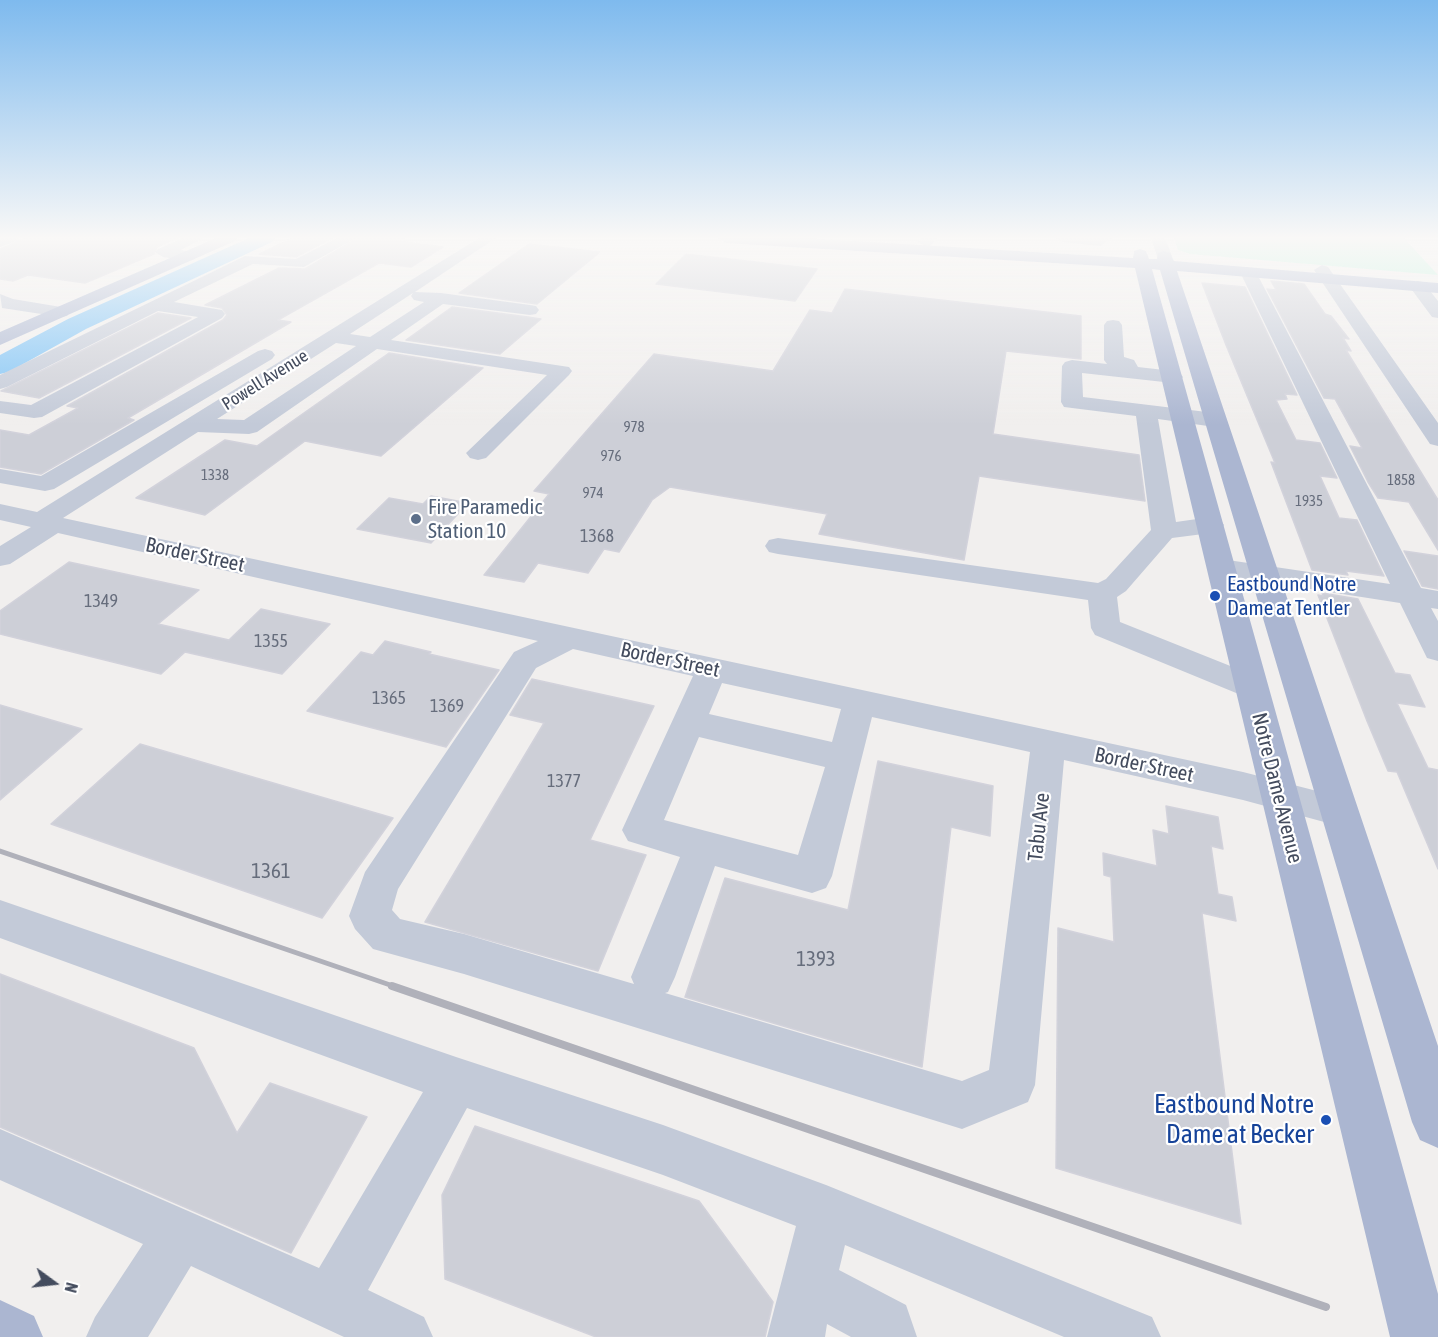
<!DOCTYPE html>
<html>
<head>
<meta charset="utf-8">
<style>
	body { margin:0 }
	#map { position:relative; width:1438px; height:1337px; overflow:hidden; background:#f1efee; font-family:"Asap Condensed",sans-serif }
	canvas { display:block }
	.north { position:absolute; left:24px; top:1253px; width:60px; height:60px; -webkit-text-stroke:4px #fff; paint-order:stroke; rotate:105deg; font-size:16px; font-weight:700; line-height:24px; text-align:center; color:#444c5e }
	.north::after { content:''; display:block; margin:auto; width:21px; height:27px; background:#444c5e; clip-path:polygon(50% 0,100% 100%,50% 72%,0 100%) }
</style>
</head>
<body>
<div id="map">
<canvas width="1438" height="1337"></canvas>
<div class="north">N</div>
</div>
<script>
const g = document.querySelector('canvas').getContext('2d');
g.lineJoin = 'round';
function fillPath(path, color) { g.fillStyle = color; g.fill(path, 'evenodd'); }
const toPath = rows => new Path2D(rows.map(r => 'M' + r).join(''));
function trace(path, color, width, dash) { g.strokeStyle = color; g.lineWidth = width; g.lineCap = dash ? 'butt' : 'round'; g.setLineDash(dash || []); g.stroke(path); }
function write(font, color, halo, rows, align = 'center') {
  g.font = font + ' "Asap Condensed",sans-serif'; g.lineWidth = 4.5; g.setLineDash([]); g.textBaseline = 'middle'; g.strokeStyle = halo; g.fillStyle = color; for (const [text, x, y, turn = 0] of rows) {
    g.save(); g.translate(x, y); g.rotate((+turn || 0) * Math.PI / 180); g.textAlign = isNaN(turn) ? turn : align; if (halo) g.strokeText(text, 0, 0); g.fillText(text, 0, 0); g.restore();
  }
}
const green = toPath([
	[1174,238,1404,238,1438,275,1190,254,1178,250]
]);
const river = toPath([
	[249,238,275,238,272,242,86,329,9,372,0,374,0,355,68,319,249,238]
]);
const building = toPath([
	[27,238,177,238,157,247,154,254,85,283,28,275,13,281,0,279,0,249,27,238],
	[293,238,332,238,296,257,259,254,293,238],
	[358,238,404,238,398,241,443,247,411,267,379,263,278,320,291,322,128,418,134,420,41,474,0,467,0,430,29,435,78,408,67,406,223,320,227,315,222,308,205,305,279,268,305,269,358,238],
	[529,244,600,252,537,304,459,293,529,244],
	[686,254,817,269,795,301,656,284,686,254],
	[1271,281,1304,284,1325,314,1331,316,1349,339,1343,338,1351,351,1346,350,1438,500,1438,550,1409,502,1378,498,1368,482,1350,446,1362,448,1335,399,1324,398,1267,289,1276,290,1271,281],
	[1202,283,1245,287,1297,395,1285,394,1287,399,1276,400,1296,440,1320,443,1337,478,1320,476,1339,518,1357,520,1384,576,1346,571,1348,575,1312,570,1271,462,1275,463,1226,345,1202,283],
	[845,289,1081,316,1081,359,1006,351,993,434,1139,455,1145,501,979,476,964,560,819,534,827,514,670,487,652,500,619,552,604,549,588,573,538,563,524,582,484,575,549,494,534,491,654,354,773,371,810,310,832,313,845,289],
	[452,307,528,317,541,319,500,354,406,340,452,307],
	[158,313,191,318,39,398,1,391,158,313],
	[389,353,483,368,381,456,305,441,205,515,136,498,225,440,257,446,389,353],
	[431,496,468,503,431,543,357,529,389,498,423,504,431,496],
	[1404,551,1438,556,1438,589,1422,586,1404,551],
	[69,562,199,590,158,624,229,640,261,609,330,624,282,674,185,652,161,674,0,634,0,611,69,562],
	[1322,593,1358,599,1395,673,1410,675,1425,707,1397,703,1428,768,1438,770,1438,869,1397,772,1388,771,1367,721,1318,595,1323,596,1322,593],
	[385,641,431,652,429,654,499,670,446,747,307,711,361,652,373,655,385,641],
	[532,679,654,706,590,840,646,855,598,971,425,922,544,723,510,715,532,679],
	[0,705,82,729,0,800,0,705],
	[140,744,393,818,322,918,51,824,140,744],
	[878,761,993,786,990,836,951,827,922,1067,685,997,725,878,848,910,878,761],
	[1166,806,1218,817,1223,849,1211,846,1218,894,1232,897,1236,921,1202,913,1241,1224,1056,1168,1058,928,1114,942,1111,877,1104,875,1103,853,1157,866,1153,830,1169,834,1166,806],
	[0,974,194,1048,237,1133,270,1083,367,1117,291,1253,0,1127,0,974],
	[475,1126,699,1201,773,1302,765,1337,596,1337,445,1279,442,1195,475,1126]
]);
const minor = toPath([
	[0,238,18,238,16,241,0,247,0,238],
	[183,238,203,238,181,250,195,253,197,256,195,259,189,261,163,257,155,252,158,249,183,238],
	[337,238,356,238,304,267,253,264,174,302,222,310,225,314,222,318,42,417,34,418,0,413,0,401,31,405,198,317,158,311,7,387,0,389,0,375,245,256,296,259,337,238],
	[479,238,496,238,415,292,441,293,530,305,536,306,539,310,536,314,530,315,443,304,391,340,569,367,572,371,569,375,486,458,478,460,470,458,466,453,547,375,377,349,257,432,249,434,198,432,63,518,1243,772,1352,800,1357,811,1352,822,1339,826,1243,800,1064,760,1035,1085,1028,1102,962,1129,464,974,373,949,355,929,349,916,365,872,514,652,538,641,58,533,10,564,0,566,0,546,31,527,0,520,0,504,37,512,479,238],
	[413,293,411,296,414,300,424,302,370,337,350,334,413,293],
	[336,343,356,346,244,420,217,419,336,343],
	[573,649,693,676,622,830,628,841,680,857,631,977,634,984,464,934,400,919,392,910,398,889,536,668,573,649],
	[722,683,841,709,832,742,709,714,722,683],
	[872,717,1030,752,989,1070,962,1081,665,993,668,992,675,977,715,866,812,893,826,888,832,876,872,717],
	[699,737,825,767,798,855,664,820,699,737],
	[922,238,937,238,931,245,926,247,918,242,922,238],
	[1056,238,1112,238,1100,246,1063,242,1056,238],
	[1151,238,1165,238,1172,256,1170,259,1158,259,1151,238],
	[1322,265,1328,267,1438,423,1438,446,1430,444,1314,270,1322,265],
	[1248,267,1256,272,1421,588,1438,591,1438,609,1431,608,1438,621,1438,661,1427,658,1400,603,1221,575,1211,573,1207,567,1211,561,1221,559,1390,584,1240,272,1248,267],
	[1417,281,1423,282,1438,301,1438,318,1432,317,1409,286,1417,281],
	[0,294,13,299,67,308,70,312,67,316,61,317,2,308,0,294],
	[1113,320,1119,321,1122,325,1124,357,1134,360,1138,367,1173,371,1180,373,1183,377,1180,381,1173,383,1082,373,1083,397,1215,413,1223,415,1226,420,1223,425,1215,427,1158,419,1176,522,1211,517,1220,519,1224,525,1220,531,1211,533,1172,538,1126,591,1117,597,1120,622,1263,679,1268,687,1263,695,1252,698,1241,695,1095,635,1091,628,1088,600,778,554,769,552,765,546,769,540,778,538,1098,583,1106,579,1151,530,1136,416,1064,407,1061,402,1062,366,1065,362,1072,360,1107,364,1104,360,1104,325,1107,321,1113,320],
	[265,349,272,351,275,355,272,359,54,489,45,491,0,483,0,469,41,476,258,351,265,349],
	[0,900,456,1057,663,1125,826,1185,1152,1317,1161,1337,1064,1337,845,1245,839,1270,906,1305,917,1337,851,1337,827,1324,825,1337,767,1337,796,1226,663,1175,467,1108,368,1290,424,1317,433,1337,344,1337,191,1266,148,1337,86,1337,95,1317,143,1244,0,1180,0,1129,319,1268,423,1092,0,938,0,900]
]);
const major = toPath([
	[216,238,237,238,235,241,0,345,0,332,216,238],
	[718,238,805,238,1133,258,1134,251,1140,249,1146,251,1149,259,1157,259,1158,253,1164,251,1170,253,1174,261,1438,283,1438,293,1177,271,1438,1046,1438,1148,1420,1140,1412,1122,1160,270,1152,269,1438,1294,1438,1337,1390,1337,1135,268,726,243,718,238],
	[0,1300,34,1316,43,1337,0,1337,0,1300]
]);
const railFar1 = toPath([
	[0,851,396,987]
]);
const rail = toPath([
	[392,986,1326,1307]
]);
const markers = [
	[416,519,6,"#5c6f8a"],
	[1215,596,6,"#1a4fb4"],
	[1326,1120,6,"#1a4fb4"]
];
const farNumbernames = [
	["978",634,427],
	["976",611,456],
	["1338",215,475],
	["1858",1401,480],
	["974",593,493],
	["1935",1309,501]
];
const farStreetnames = [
	["Powell Avenue",265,380,-32]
];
const numberNames = [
	["1368",597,536],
	["1349",101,601],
	["1355",271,641],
	["1365",389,698],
	["1369",447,706],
	["1377",564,781]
];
const serviceNames = [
	["Fire Paramedic",428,507],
	["Station 10",428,531]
];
const streetNames = [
	["Border Street",195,555,12],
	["Border Street",670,660,12],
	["Border Street",1144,765,12],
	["Notre Dame Avenue",1277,788,76],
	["Tabu Ave",1039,827,-84]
];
const transitNames = [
	["Eastbound Notre",1227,584],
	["Dame at Tentler",1227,608]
];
const nearNumbernames = [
	["1361",271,871],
	["1393",816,959]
];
const nearTransitnames = [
	["Eastbound Notre",1314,1105],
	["Dame at Becker",1314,1135]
];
fillPath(green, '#b8f4dc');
fillPath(river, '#80c4f6');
fillPath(building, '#cdcfd7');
trace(building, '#d2d2db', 1.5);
fillPath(minor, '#c3cad8');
fillPath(major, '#abb6d1');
trace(railFar1, '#b0b1ba', 5);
trace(rail, '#b0b1ba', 8);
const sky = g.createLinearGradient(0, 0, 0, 425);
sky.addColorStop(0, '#7ebaee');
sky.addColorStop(0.56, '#f9f8f7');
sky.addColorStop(1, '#f9f8f700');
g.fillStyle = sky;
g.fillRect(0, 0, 1438, 425);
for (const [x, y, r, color] of markers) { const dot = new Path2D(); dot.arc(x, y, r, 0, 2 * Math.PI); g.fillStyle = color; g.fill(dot); trace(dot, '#fff', 2); }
write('15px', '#666d7c', null, farNumbernames);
write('18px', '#444c5e', '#fff', farStreetnames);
write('18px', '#666d7c', null, numberNames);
write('21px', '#4e5e75', '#fff', serviceNames, 'left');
write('21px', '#444c5e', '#fff', streetNames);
write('21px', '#164399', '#fff', transitNames, 'left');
write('21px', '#666d7c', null, nearNumbernames);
write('26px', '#164399', '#fff', nearTransitnames, 'right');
</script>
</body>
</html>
